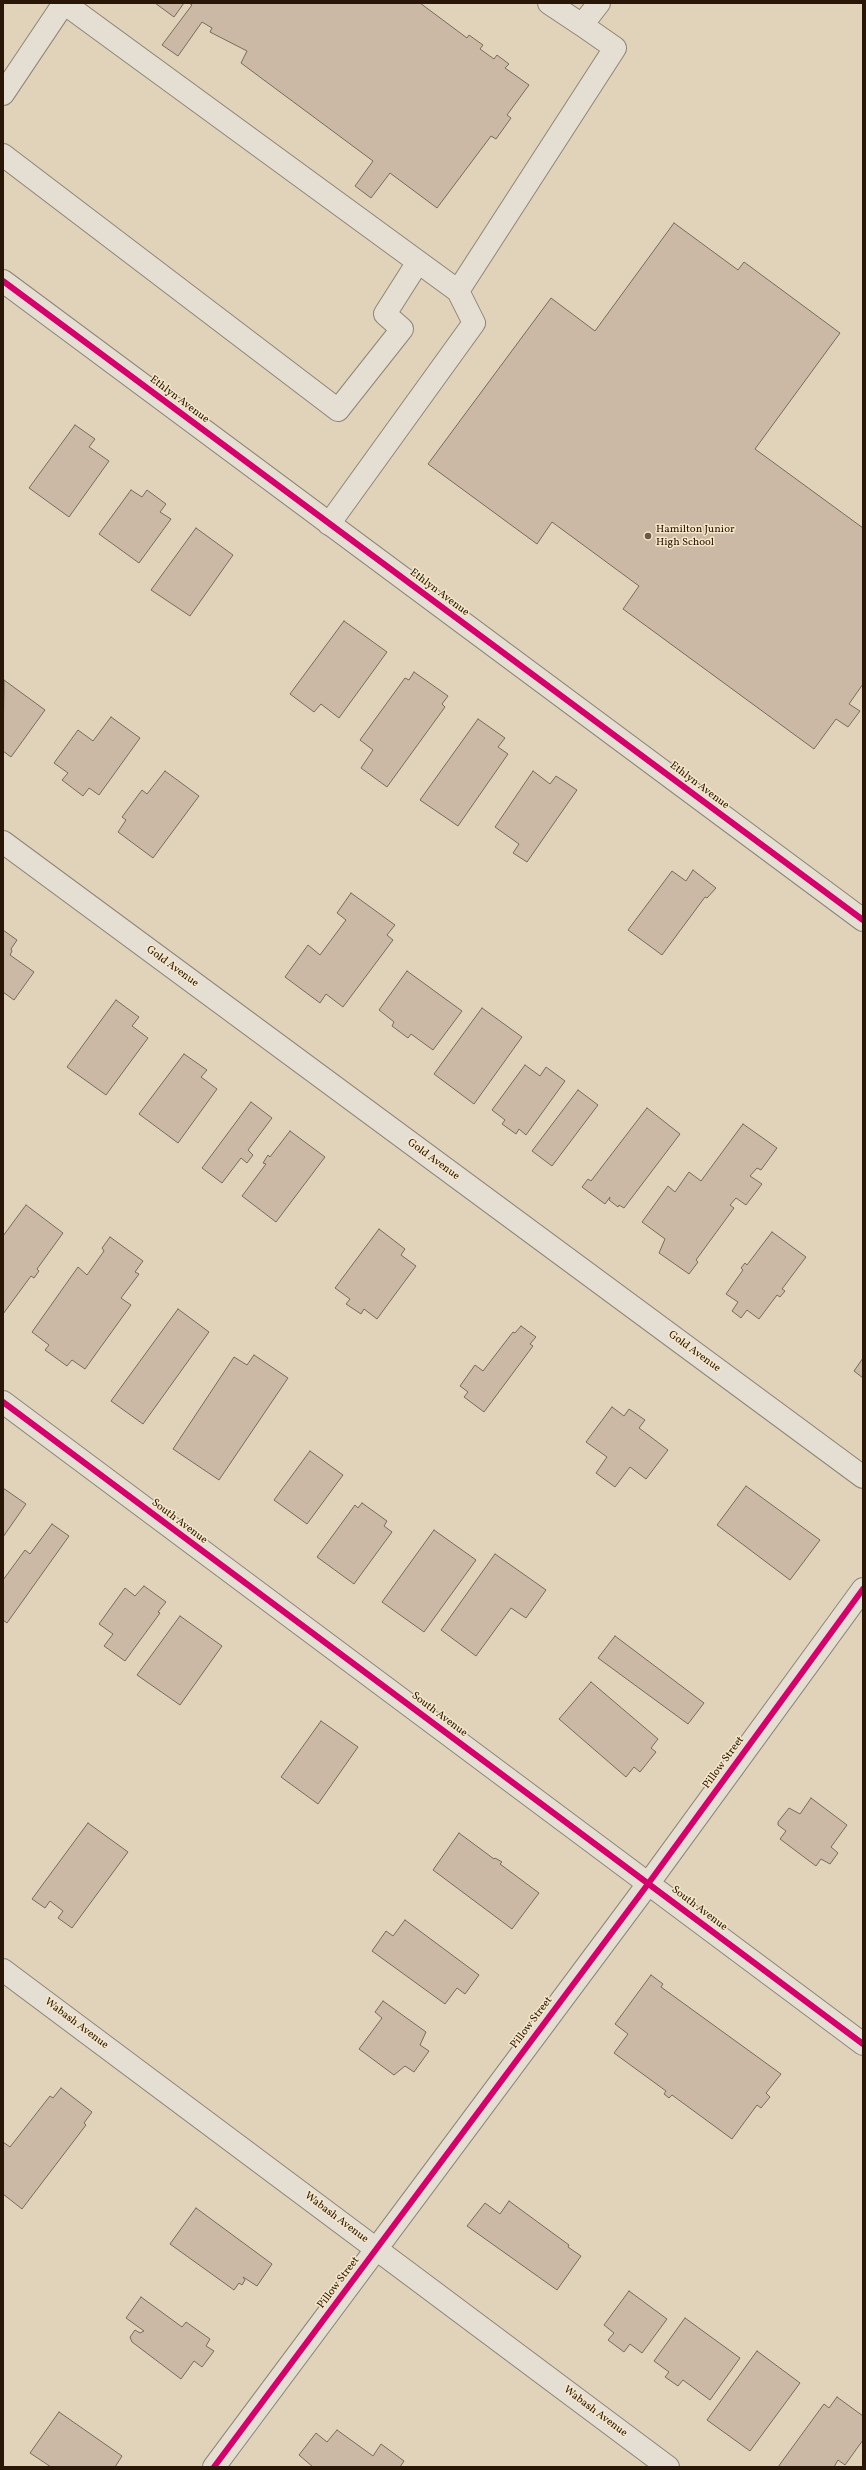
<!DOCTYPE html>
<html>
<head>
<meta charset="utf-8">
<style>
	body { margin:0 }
	#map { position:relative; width:866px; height:2470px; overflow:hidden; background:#e0d3ba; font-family:Vollkorn,serif }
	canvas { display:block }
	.frame { position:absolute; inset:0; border:4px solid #291606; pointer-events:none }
</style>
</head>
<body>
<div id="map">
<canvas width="866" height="2470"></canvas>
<div class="frame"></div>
</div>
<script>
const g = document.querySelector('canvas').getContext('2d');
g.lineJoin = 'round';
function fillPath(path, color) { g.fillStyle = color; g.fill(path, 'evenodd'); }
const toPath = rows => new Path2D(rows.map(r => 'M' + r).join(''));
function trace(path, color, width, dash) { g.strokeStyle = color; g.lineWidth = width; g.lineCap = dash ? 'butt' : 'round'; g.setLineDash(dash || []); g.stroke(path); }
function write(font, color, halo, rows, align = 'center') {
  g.font = font + ' Vollkorn,serif'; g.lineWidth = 3; g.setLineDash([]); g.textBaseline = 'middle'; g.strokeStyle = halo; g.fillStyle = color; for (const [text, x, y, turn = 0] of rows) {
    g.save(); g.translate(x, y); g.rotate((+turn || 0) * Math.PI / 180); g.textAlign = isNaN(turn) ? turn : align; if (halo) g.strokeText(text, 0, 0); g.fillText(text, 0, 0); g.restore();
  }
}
const building = toPath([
	[155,3,184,3,174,17,155,3],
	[189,3,420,3,467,38,469,35,483,45,480,49,494,59,497,55,509,64,505,68,529,85,507,115,511,118,496,139,491,136,437,208,390,173,371,198,355,186,373,161,241,63,247,51,210,32,212,28,202,22,178,56,162,45,192,5,189,3],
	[674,223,738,270,744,262,840,333,755,449,863,528,863,684,849,704,860,711,848,727,836,719,814,749,623,609,639,586,552,522,537,544,428,464,551,298,595,331,674,223],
	[75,425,95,439,89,447,109,461,69,517,29,488,75,425],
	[131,490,142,497,147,490,166,504,160,512,171,519,139,563,99,534,131,490],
	[196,528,233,555,190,616,151,590,196,528],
	[344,621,387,652,339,718,321,704,314,712,290,694,344,621],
	[414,672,448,696,442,704,445,707,387,787,361,768,373,750,360,740,405,678,409,680,414,672],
	[4,680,45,710,11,757,3,751,4,680],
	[111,717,140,738,99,795,89,788,83,796,62,780,68,773,54,763,78,730,93,741,111,717],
	[478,719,505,738,498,747,508,754,458,826,420,800,478,719],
	[165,771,199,796,153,858,118,832,126,820,122,817,142,790,147,794,165,771],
	[533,771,550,784,556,776,577,790,527,862,513,853,519,844,495,827,533,771],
	[693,870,716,888,707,898,705,897,662,955,628,930,672,871,686,881,693,870],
	[351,893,395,925,387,935,393,940,343,1007,326,994,320,1003,285,977,308,945,320,955,346,920,337,913,351,893],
	[3,930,17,940,11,949,12,951,10,955,34,972,14,1000,3,992,3,930],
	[407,971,462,1011,433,1050,411,1034,408,1038,392,1026,394,1022,379,1010,407,971],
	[116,1000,139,1017,132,1026,148,1038,106,1095,67,1067,116,1000],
	[482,1008,522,1037,474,1104,434,1074,482,1008],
	[184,1054,207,1070,201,1077,217,1089,178,1143,139,1114,184,1054],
	[525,1065,540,1076,546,1067,565,1081,526,1135,519,1129,516,1134,502,1124,505,1120,492,1110,525,1065],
	[578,1090,598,1105,552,1166,532,1151,578,1090],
	[251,1102,272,1118,248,1150,253,1155,247,1163,241,1158,222,1183,202,1168,251,1102],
	[647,1108,680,1134,624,1208,619,1205,618,1207,609,1200,610,1197,605,1204,582,1187,588,1179,591,1181,647,1108],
	[743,1124,777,1148,761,1170,757,1168,750,1176,762,1184,746,1205,736,1198,730,1205,734,1208,696,1260,698,1262,689,1274,659,1253,665,1239,642,1222,668,1186,675,1192,689,1172,701,1181,743,1124],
	[290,1131,325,1157,276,1222,242,1196,266,1164,263,1163,268,1155,270,1157,290,1131],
	[26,1205,63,1233,37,1269,39,1271,34,1278,31,1276,3,1314,3,1236,26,1205],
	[379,1229,405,1249,401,1255,416,1266,377,1319,364,1309,361,1314,346,1304,350,1299,335,1288,379,1229],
	[772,1232,806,1257,782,1289,785,1291,780,1297,777,1295,759,1319,747,1310,741,1318,732,1311,738,1302,726,1294,743,1270,741,1268,745,1263,747,1265,772,1232],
	[110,1237,143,1261,135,1272,139,1274,121,1298,131,1305,85,1369,72,1360,67,1366,45,1350,49,1345,32,1332,78,1267,87,1275,104,1251,102,1248,110,1237],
	[178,1309,209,1332,143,1424,111,1401,178,1309],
	[521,1326,536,1337,530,1344,533,1346,484,1412,464,1397,468,1392,460,1386,475,1365,483,1371,513,1332,515,1333,521,1326],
	[254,1355,288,1378,219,1480,173,1449,234,1357,247,1365,254,1355],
	[863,1358,863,1378,854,1371,863,1358],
	[612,1407,624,1416,629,1409,645,1420,639,1428,668,1450,646,1479,630,1467,615,1487,596,1473,607,1457,586,1442,612,1407],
	[310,1451,343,1475,307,1524,274,1500,310,1451],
	[746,1486,820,1540,790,1580,717,1525,746,1486],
	[3,1488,26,1504,3,1537,3,1488],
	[362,1503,387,1521,384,1526,392,1532,354,1584,317,1557,355,1505,358,1508,362,1503],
	[52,1524,69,1536,7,1623,3,1620,3,1580,25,1550,30,1554,52,1524],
	[434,1530,476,1560,424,1632,382,1602,434,1530],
	[495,1554,546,1590,526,1618,511,1608,476,1656,441,1630,495,1554],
	[144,1586,166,1602,158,1612,160,1613,125,1661,104,1646,113,1634,99,1624,125,1588,135,1596,144,1586],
	[180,1616,222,1646,180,1705,137,1675,180,1616],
	[615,1636,704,1703,688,1724,598,1658,615,1636],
	[591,1682,658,1739,651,1748,656,1752,640,1772,634,1767,626,1777,559,1719,591,1682],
	[321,1721,358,1747,318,1804,281,1777,321,1721],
	[811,1798,847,1825,831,1847,838,1853,830,1864,821,1859,816,1866,780,1839,786,1831,778,1825,778,1822,789,1808,800,1814,811,1798],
	[88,1823,128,1852,72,1928,58,1918,63,1911,50,1901,45,1908,32,1899,88,1823],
	[459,1833,494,1859,495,1858,502,1862,500,1864,539,1893,512,1929,433,1870,459,1833],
	[405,1920,479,1975,465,1994,457,1988,445,2004,372,1951,386,1931,393,1936,405,1920],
	[651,1975,663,1984,661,1987,781,2074,766,2093,770,2097,761,2108,757,2105,732,2139,672,2095,669,2098,664,2094,666,2091,614,2053,628,2034,615,2024,651,1975],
	[383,2001,426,2032,420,2045,429,2051,414,2072,405,2066,394,2075,359,2049,382,2018,375,2012,383,2001],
	[61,2088,92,2112,84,2123,86,2125,22,2209,3,2194,3,2142,10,2147,50,2096,53,2098,61,2088],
	[509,2201,569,2245,568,2247,581,2256,557,2290,467,2226,485,2203,500,2214,509,2201],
	[196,2208,272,2264,257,2286,243,2277,245,2280,242,2285,239,2283,234,2290,170,2244,196,2208],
	[629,2291,667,2319,642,2353,630,2344,624,2352,608,2340,614,2333,604,2325,629,2291],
	[141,2297,182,2327,186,2322,210,2339,206,2346,214,2351,202,2367,194,2361,181,2379,132,2342,130,2337,135,2330,140,2333,144,2331,126,2318,141,2297],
	[685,2318,740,2358,710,2400,683,2380,678,2386,665,2377,669,2372,654,2361,685,2318],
	[757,2351,800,2383,750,2451,707,2420,757,2351],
	[837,2397,863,2416,863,2440,845,2465,838,2460,834,2467,778,2467,824,2404,829,2408,837,2397],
	[59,2412,122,2456,115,2467,51,2467,30,2453,59,2412],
	[337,2430,373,2456,381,2444,404,2461,400,2467,313,2467,299,2455,316,2433,327,2442,337,2430]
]);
const lane = toPath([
	[64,3,458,291,615,48,582,25,599,3],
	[549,3,582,25],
	[3,94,64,3],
	[3,155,338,410,402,329,385,314,418,262],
	[329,524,474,323,458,291]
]);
const street = toPath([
	[3,281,863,920],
	[3,842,863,1477],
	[3,1402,863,2044],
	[3,1970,668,2467],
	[214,2467,648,1884,863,1589]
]);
const cycleway = toPath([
	[3,281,863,920],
	[3,1402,863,2044],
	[214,2467,648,1884,863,1589]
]);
const markers = [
	[648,536,4,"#695845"]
];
const streetNames = [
	["Ethlyn Avenue",179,400,37],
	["Ethlyn Avenue",439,593,37],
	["Ethlyn Avenue",699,786,37],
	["Gold Avenue",172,967,36],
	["Gold Avenue",433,1160,36],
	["Gold Avenue",694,1352,36],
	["South Avenue",179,1522,37],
	["South Avenue",439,1715,37],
	["Pillow Street",724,1763,-54],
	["South Avenue",699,1909,37],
	["Pillow Street",532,2023,-53],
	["Wabash Avenue",76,2024,37],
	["Wabash Avenue",336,2218,37],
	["Pillow Street",339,2283,-53],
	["Wabash Avenue",595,2412,37]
];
const poiNames = [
	["Hamilton Junior",656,530],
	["High School",656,543]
];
fillPath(building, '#cbb9a6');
trace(building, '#756c5d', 1);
trace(lane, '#8f8575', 24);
trace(street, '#8f8575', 24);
trace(lane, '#e5dfd3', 22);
trace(street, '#e5dfd3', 22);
trace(cycleway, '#d6006c', 6);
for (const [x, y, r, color] of markers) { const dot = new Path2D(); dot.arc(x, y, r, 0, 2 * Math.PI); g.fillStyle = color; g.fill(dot); trace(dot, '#f5e6c8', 1.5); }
write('11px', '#291606', '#f5e6c8', streetNames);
write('11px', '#291606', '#f5e6c8', poiNames, 'left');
</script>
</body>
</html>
